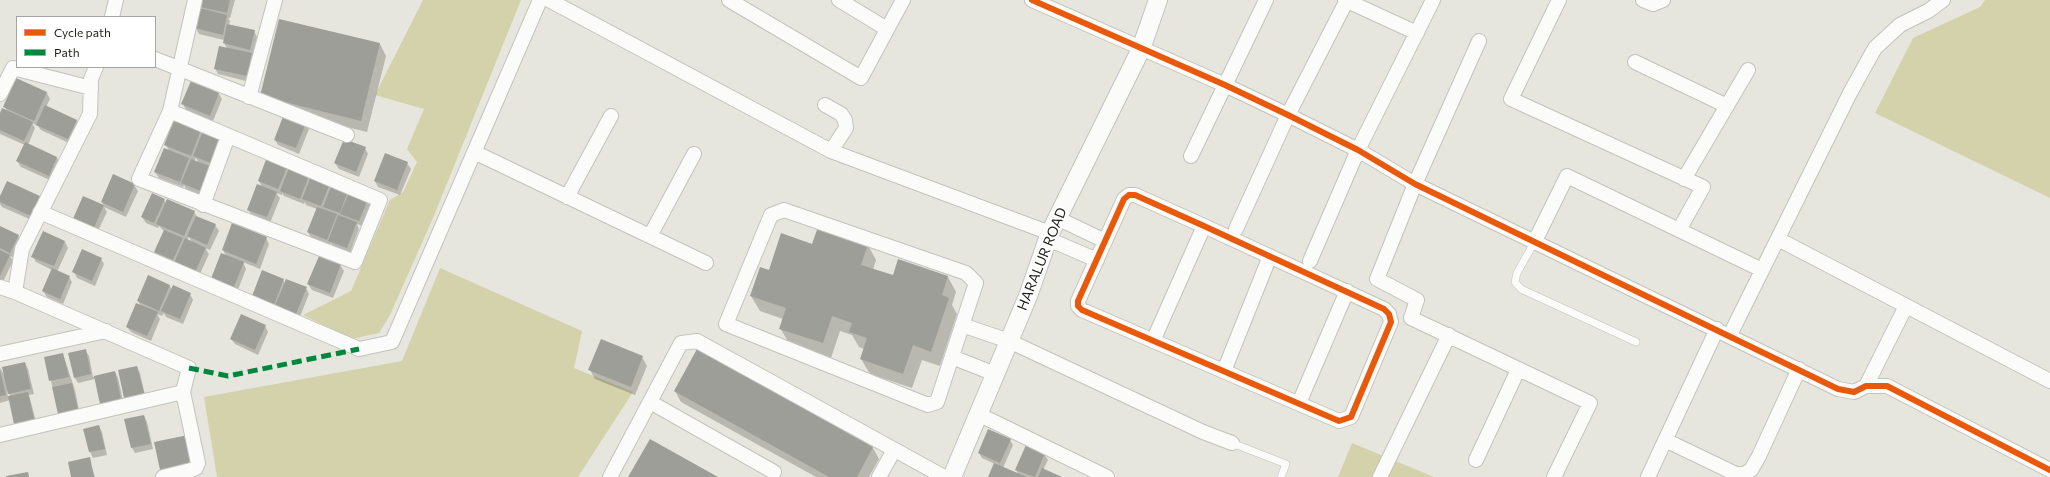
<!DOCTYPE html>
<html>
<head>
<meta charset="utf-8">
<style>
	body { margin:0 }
	#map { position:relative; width:2050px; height:477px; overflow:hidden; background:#e6e6de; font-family:Commissioner,sans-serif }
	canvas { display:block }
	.legend { position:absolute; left:16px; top:16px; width:140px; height:52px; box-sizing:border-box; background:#fff; border:1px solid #a5a5a3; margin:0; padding:5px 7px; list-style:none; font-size:12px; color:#1d1d18 }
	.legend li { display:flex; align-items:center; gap:8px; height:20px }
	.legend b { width:20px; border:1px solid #a5a5a3 }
</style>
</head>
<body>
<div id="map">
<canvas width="2050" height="477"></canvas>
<ul class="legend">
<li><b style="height:5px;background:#e8590c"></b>Cycle path</li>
<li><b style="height:5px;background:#00873e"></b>Path</li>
</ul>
</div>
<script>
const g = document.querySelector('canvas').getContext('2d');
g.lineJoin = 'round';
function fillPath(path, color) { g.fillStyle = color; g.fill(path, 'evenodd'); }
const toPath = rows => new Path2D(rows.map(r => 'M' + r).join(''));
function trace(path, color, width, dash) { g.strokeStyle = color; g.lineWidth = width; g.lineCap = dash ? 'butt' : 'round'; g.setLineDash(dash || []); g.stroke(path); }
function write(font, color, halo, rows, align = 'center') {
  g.font = font + ' Commissioner,sans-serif'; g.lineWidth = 4; g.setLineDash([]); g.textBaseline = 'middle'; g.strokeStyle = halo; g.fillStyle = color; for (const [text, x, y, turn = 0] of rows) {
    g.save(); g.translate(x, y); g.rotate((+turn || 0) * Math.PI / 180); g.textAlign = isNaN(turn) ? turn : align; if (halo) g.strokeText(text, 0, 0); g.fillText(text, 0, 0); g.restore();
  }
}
const green = toPath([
	[423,0,521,0,433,218,390,315,379,333,352,339,303,315,351,291,390,200,403,192,417,162,407,149,424,109,375,95],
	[1985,0,2050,0,2050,198,1875,113,1913,38,1980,7],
	[440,268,582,331,574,368,633,392,578,477,217,477,204,397,402,361],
	[1352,443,1434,477,1338,477]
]);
const shadow = toPath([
	[203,0,235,0,230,18,228,18,230,21,229,25,254,31,257,37,250,82,218,74,215,68,227,48,224,43,224,40,199,34,196,28,200,10,203,10,201,7],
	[380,44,386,56,367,132,267,107],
	[17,79,47,93,50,99,46,107,76,120,79,126,71,144,41,130,38,126,32,123,35,128,28,145,57,158,60,163,52,181,21,167,17,161,25,145,0,134,0,116,7,111,4,106],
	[219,94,222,99,213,121,186,110,183,104],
	[306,124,309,129,299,154,278,145,275,140],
	[200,131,203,135,225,141,208,198,186,189,184,185,183,187,159,178,155,172,169,151,166,145],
	[196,158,199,163,194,161],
	[365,148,368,154,359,177,339,169,335,163],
	[268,158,371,203,362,226,357,224,359,229,350,253,333,247,331,243,330,245,311,238,308,232,317,209,306,205,305,202,304,204,284,196,282,193,282,195,276,193,280,198,270,223,252,215,248,210,262,187,259,181],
	[407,163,411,169,400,195,378,187,375,181],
	[134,185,138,191,126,217,104,207,107,212,96,235,84,197,104,206,102,202],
	[39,197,42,203,34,221,2,207,0,204,0,198],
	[164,200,166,203,194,212,197,217,215,225,219,231,210,250,205,248,209,254,198,278,158,258,155,252,164,231,159,226,158,228,146,223,142,217],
	[189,237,192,242,187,240],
	[0,227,18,235,21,241,14,258,10,256,13,261,2,284,0,283],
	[266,238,269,244,260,269,243,262,246,269,236,295,211,280,226,256,223,250],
	[65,242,68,248,57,272,69,277,72,282,63,304,47,297,43,291,52,270,36,262,33,257],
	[813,245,868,245,876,260,873,270,893,277,948,277,956,292,952,305,957,314,940,366,922,360,912,388,870,374,861,359,864,349,859,347,852,335,840,331,831,358,789,343,780,328,783,319,760,311,751,296,770,272],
	[101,259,104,264,95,286,77,278,74,272],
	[340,265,344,271,333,298,312,290,308,284],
	[149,276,170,286,172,290,190,294,193,300,183,324,166,317,164,313,162,316,157,314,160,319,151,341,131,332,127,327,141,306,138,301],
	[283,280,285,283,306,288,309,294,299,319,256,302],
	[265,326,268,332,258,355,235,344,231,339],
	[85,350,89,356,93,377,115,372,118,378,124,405,104,409,101,403,95,379,78,383,75,378],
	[697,350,873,448,879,459,869,477,816,477,681,402,675,391],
	[63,354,75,390,80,415,62,419,59,413,45,358],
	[642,357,647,366,635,395,595,379,590,370],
	[25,363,28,369,34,394,29,395,37,425,18,429,15,423,10,400,0,403,0,368,5,376],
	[7,390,11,397,8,397],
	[137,367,140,373,146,399,128,403,125,397],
	[144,416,147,422,153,449,135,453,132,448],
	[99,426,102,432,107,455,93,458,90,452,85,429],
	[187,436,197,468,164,475,161,469],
	[1010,440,1013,445,1003,468,1019,475,1016,470,1044,454,1048,460,1043,470,1060,477,989,477,995,464,982,458,979,453],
	[89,458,95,477,72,477]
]);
const building = toPath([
	[202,0,230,0,227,13,200,7],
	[200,8,227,15,223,35,195,28],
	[279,19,380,43,361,121,260,96],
	[227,24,255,30,250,50,223,43],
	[219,46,252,53,247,76,214,69],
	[16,78,47,92,34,121,3,107],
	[191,81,219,93,210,116,181,104],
	[45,105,77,120,68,139,36,125],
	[2,108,33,122,24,141,0,130,0,113],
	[284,114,306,123,296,148,274,140],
	[174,120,201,130,191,156,164,145],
	[203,131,226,140,216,165,193,156],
	[344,139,366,147,356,172,334,163],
	[25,142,57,157,49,176,16,161],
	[164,148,189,158,180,182,154,172],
	[385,153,408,162,397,190,374,181],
	[267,157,288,165,278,189,258,181],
	[191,159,215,168,205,193,181,183],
	[290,165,310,173,300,199,280,191],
	[113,174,135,184,123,212,101,202],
	[312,174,331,181,321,206,302,199],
	[7,181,40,196,31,216,0,202,0,196],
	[333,182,349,188,340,213,323,207],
	[257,184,277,192,267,217,247,210],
	[350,190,369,197,359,221,340,214],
	[152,193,165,199,154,223,141,217],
	[83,196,104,205,93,230,72,221],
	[167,199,195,211,184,236,156,224],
	[317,207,337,214,327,240,307,232],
	[338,215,357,222,347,248,328,241],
	[196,216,216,224,207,245,187,236],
	[232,223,267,237,256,264,222,250],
	[0,226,19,235,10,253,0,248],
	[818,227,868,244,861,265,893,275,898,259,948,276,942,295,949,298,931,352,913,345,903,374,860,359,867,338,849,332,852,323,832,316,823,343,779,329,786,308,750,296,760,267,769,270,781,233,812,244],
	[164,230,183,238,173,260,154,252],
	[43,231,65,241,54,266,31,257],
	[185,238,206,248,195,272,174,263],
	[82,249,102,258,92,281,72,272],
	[0,250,10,255,0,276],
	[221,253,244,262,233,289,210,281],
	[319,256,341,264,330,293,307,284],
	[52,268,70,276,60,299,42,291],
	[262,270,284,279,274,305,252,296],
	[148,275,170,285,159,311,137,301],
	[286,279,307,287,296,314,275,306],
	[173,285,191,293,180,319,161,311],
	[136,303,158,312,147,336,126,327],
	[241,314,266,325,255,350,230,339],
	[601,339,643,356,631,387,588,370],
	[86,349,91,374,74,378,68,353],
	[697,349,873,447,857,477,829,477,674,391],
	[63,353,69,377,49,381,44,357],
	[25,362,31,389,8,394,2,367],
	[137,366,144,393,124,398,118,370],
	[0,370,6,395,0,396],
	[115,371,121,399,100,404,94,376],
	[72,383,78,409,58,414,52,387],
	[28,392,34,419,14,424,8,396],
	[144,415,151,444,131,448,124,419],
	[99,425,105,449,89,452,83,429],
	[988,429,1011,439,1000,463,978,453],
	[188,435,194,462,160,470,154,442],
	[650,439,718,477,628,477],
	[1026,445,1045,453,1035,477,1015,470],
	[90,457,94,477,71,477,68,462],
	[994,463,1027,477,988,477],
	[1042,468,1062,477,1038,477],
	[28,472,29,477,6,477,6,476]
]);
const service = toPath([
	[1535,241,1517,273,1515,282,1521,289,1636,342],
	[1232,443,1286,464,1281,477]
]);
const minor = toPath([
	[549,0,831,151,1050,233],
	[729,0,861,78,903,0],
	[839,0,887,29],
	[1032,0,1225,85,1288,115,1358,150,1415,184,1838,389,1854,392,1866,386,1887,386,2050,470],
	[1345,0,1417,33],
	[1559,0,1511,99,1703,187,1679,230],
	[1643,0,1653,4,1663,0],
	[112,17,116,0],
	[1479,41,1415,184,1377,279,1417,300,1411,318,1590,403,1554,477],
	[155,59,347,135],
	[1635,62,1727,106],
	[0,94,13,68,91,88],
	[249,97,275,0],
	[825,105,841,114,845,120,846,128,831,151],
	[170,111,380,200,355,262,139,179,170,111,195,0],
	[474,152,706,263],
	[1191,156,1266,0],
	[1684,179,1748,70],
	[1129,195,1135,195,1204,226,1384,309,1389,314,1391,322,1351,417,1339,421,1082,310,1078,306,1078,301,1124,199,1129,195],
	[567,197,611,116],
	[203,205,228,136],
	[784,210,966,273,976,283,937,402,928,405,726,324,771,215,784,210],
	[40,212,359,349,392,342,540,0],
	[1057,218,1105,241],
	[1236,229,1288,115,1347,0],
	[650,236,694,154],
	[1048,239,1097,260],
	[1778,239,2050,381],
	[1535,241,1567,176,1762,270],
	[1310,261,1358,150,1433,0],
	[0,287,15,292,189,368,183,392,0,435],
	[15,292,22,249,90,114,91,79,96,67],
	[962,325,1009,341,1203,432,1232,443],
	[1730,335,1850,93,1875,48,1900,25,1928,11,1943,0],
	[1153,341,1204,226],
	[0,354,106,331],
	[952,357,995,374],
	[1224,371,1270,256],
	[1866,386,1906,306],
	[650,402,774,472],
	[1299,403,1347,291],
	[978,414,1107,477],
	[1665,440,1736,474,1744,474,1751,470,1759,456,1799,369],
	[1476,460,1518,370],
	[163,477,191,470,196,468,198,463,183,392],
	[610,477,681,343,697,341,944,477],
	[879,477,894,450],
	[1380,477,1449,335],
	[1648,477,1717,329]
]);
const tertiary = toPath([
	[952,477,1028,296,1050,233,1141,49,1158,0]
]);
const quiet = toPath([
	[189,368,228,376,359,349]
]);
const cycleway = toPath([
	[1032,0,1225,85,1288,115,1358,150,1415,184,1838,389,1854,392,1866,386,1887,386,2050,470],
	[1129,195,1135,195,1204,226,1384,309,1389,314,1391,322,1351,417,1339,421,1082,310,1078,306,1078,301,1124,199,1129,195]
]);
const streetNames = [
	["HARALUR ROAD",1042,259,-68]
];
fillPath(green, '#d4d2ab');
fillPath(shadow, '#0003');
fillPath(building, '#9e9e98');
trace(service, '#c3c3bd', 8);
trace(minor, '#c3c3bd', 16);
trace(tertiary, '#c3c3bd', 20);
trace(service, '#fbfbfa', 7);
trace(minor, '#fbfbfa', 14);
trace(tertiary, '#fbfbfa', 18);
trace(quiet, '#00873e', 5, [10, 5]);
trace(cycleway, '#e8590c', 6);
write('14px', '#1d1d18', '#fff', streetNames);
</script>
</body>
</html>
